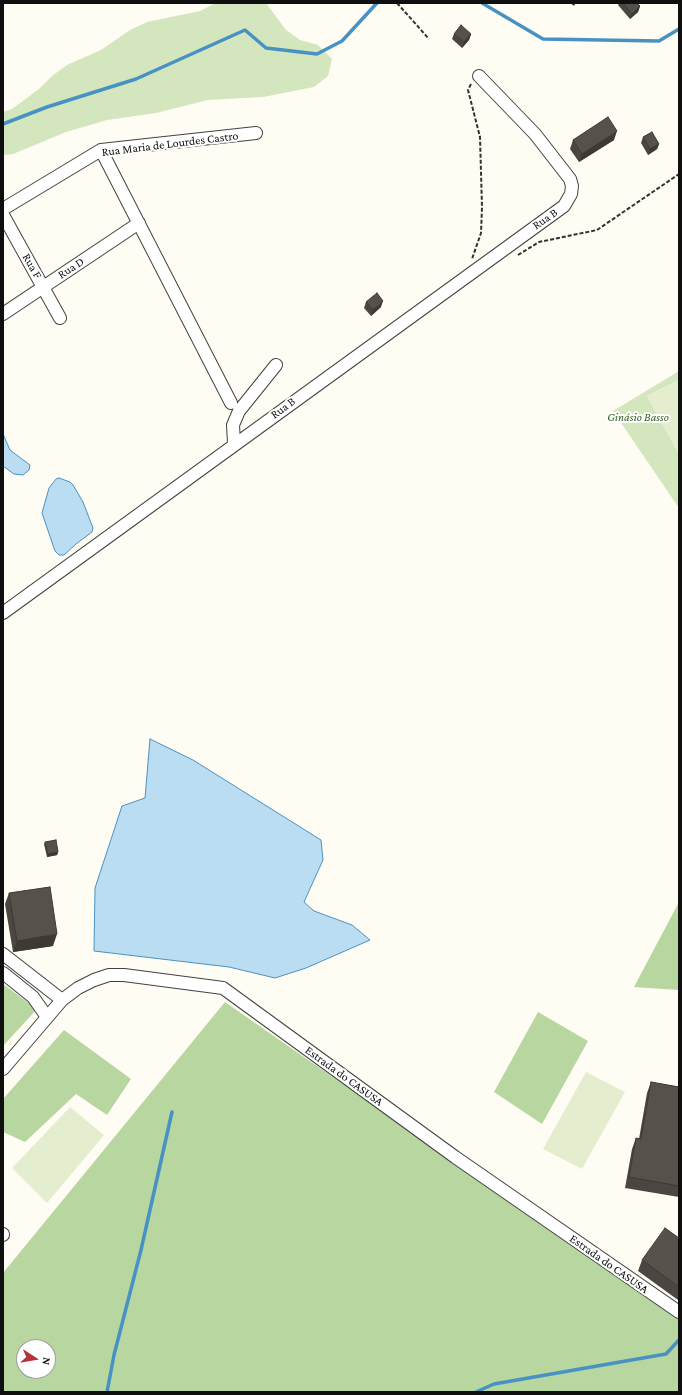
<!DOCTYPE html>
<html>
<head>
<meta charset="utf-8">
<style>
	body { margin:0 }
	#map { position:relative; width:682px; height:1395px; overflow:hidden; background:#fefcf3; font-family:"Crimson Pro",serif }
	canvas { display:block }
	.frame { position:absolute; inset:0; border:4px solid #0f0f0f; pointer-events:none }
	.north { position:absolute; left:16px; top:1339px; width:40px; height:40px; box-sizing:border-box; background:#fff; border:1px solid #9f9f9f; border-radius:50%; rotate:102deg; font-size:11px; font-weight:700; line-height:16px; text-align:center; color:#0f0f0f }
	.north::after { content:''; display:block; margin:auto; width:14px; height:18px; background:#b53238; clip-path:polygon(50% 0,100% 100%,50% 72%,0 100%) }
</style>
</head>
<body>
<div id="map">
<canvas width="682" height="1395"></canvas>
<div class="frame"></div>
<div class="north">N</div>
</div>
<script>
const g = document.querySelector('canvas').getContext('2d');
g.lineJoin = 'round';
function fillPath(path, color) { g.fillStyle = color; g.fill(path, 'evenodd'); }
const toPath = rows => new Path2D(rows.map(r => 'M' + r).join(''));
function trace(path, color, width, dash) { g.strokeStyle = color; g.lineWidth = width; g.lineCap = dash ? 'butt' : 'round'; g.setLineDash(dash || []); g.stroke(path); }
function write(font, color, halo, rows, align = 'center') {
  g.font = font + ' "Crimson Pro",serif'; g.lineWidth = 4; g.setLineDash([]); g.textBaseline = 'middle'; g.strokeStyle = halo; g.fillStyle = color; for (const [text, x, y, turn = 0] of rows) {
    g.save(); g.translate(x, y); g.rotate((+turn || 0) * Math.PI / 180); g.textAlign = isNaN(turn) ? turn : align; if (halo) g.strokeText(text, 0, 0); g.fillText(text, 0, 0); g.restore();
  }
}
const green = toPath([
	[216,3,266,3,286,30,300,40,318,45,332,59,328,76,314,87,263,97,208,100,156,113,107,120,66,132,13,154,3,155,3,112,12,109,39,89,52,76,67,65,101,50,130,30,147,22,200,11],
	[679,371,679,380,647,396,679,454,679,508,613,411]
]);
const forest = toPath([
	[679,902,679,990,634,987],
	[3,984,37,1009,3,1046],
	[225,1002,679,1318,679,1392,3,1392,3,1273],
	[24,1347,48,1347,48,1371,24,1371],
	[538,1012,588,1041,542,1124,494,1092],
	[64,1030,131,1079,107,1115,76,1094,25,1142,3,1132,3,1099]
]);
const pitch = toPath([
	[679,380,679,454,647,396],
	[586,1072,625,1092,582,1169,543,1149],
	[70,1107,104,1135,47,1203,12,1168]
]);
const water = toPath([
	[3,434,10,450,30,465,29,470,23,475,14,474,3,466,3,434],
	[59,478,70,482,73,485,83,502,93,528,92,532,76,544,64,555,59,555,55,551,42,513,49,488,56,479,59,478],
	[150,739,193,760,321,840,323,860,304,902,314,911,352,925,370,940,306,968,275,978,229,967,94,951,95,888,122,806,145,798,150,739]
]);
const stream = toPath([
	[482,3,543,39,659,41,679,29],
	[3,124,47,107,136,79,245,30,266,48,317,54,342,41,377,3],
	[107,1392,114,1355,141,1250,172,1112],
	[476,1392,494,1384,666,1354,679,1340]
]);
const path = toPath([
	[397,3,429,39],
	[471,84,468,90,480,137,482,207,481,233,472,259],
	[518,255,539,242,597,230,679,174]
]);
const minor = toPath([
	[101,150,231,403],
	[3,209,101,150,256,133],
	[3,215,60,318],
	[3,314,139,223],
	[234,443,233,425,239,411,276,365],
	[3,613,564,206,571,194,572,186,570,179,535,134,479,76],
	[3,954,62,1000],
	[3,973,33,997,47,1017],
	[3,1069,62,1000,78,988,94,980,109,975,124,975,223,988,455,1157,679,1312],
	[3,1234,3,1235]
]);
const wall = toPath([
	[570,3,576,3,574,6],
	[619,3,637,3,640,6,638,12,630,19,618,5],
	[454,34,471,34,469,40,462,48,452,39],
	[643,137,659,144,657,149,648,155,641,143],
	[573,140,614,140,579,162,570,149],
	[366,302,381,307,371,316,364,308],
	[45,842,58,852,57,855,47,857,44,844],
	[9,893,53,946,13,952,5,904],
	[651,1082,679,1087,679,1197,625,1188,632,1149,636,1138,639,1139,647,1093],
	[679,1238,679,1299,678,1300,638,1271,642,1260]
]);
const shadedWall = toPath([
	[640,6,638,12,630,19,632,14],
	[471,34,469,40,462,48,464,42],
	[617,131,614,140,579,162,582,154],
	[659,144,657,149,648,155,650,149],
	[383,301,381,307,371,316,373,310],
	[58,852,57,855,47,857,48,854],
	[57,934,53,946,13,952,17,941]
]);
const building = toPath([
	[623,3,637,3,640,6,632,14,623,3],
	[461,25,471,34,464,42,454,34,461,25],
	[608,117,617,131,582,154,573,140,608,117],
	[652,132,659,144,650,149,643,137,652,132],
	[377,293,383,301,373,310,366,302,377,293],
	[56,840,58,852,48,854,45,842,56,840],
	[50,887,57,934,17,941,9,893,50,887],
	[651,1082,679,1087,679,1186,629,1177,636,1138,641,1139,651,1082],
	[665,1228,679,1238,679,1287,642,1260,665,1228]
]);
const streetNames = [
	["Rua Maria de Lourdes Castro",170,144,-7],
	["Rua B",545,219,-35],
	["Rua F",32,266,60],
	["Rua D",71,268,-33],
	["Rua B",283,408,-36],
	["Estrada do CASUSA",344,1076,36],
	["Estrada do CASUSA",609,1264,35]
];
const parkNames = [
	["Ginásio Basso",638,417]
];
fillPath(green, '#d3e6be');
fillPath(forest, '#b8d69f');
fillPath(pitch, '#e4eecf');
fillPath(water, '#bbddf1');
trace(water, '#4892c3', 1);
trace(stream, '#4892c3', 3.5);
trace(minor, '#424242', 14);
trace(path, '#313131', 2, [4, 2]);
trace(minor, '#fff', 12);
fillPath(wall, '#4b4641');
fillPath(shadedWall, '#3d3935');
fillPath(building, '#57514c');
trace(building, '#3d3935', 1);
write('12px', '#0f0f0f', '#fff', streetNames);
write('italic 12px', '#316224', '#fff', parkNames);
</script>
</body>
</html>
